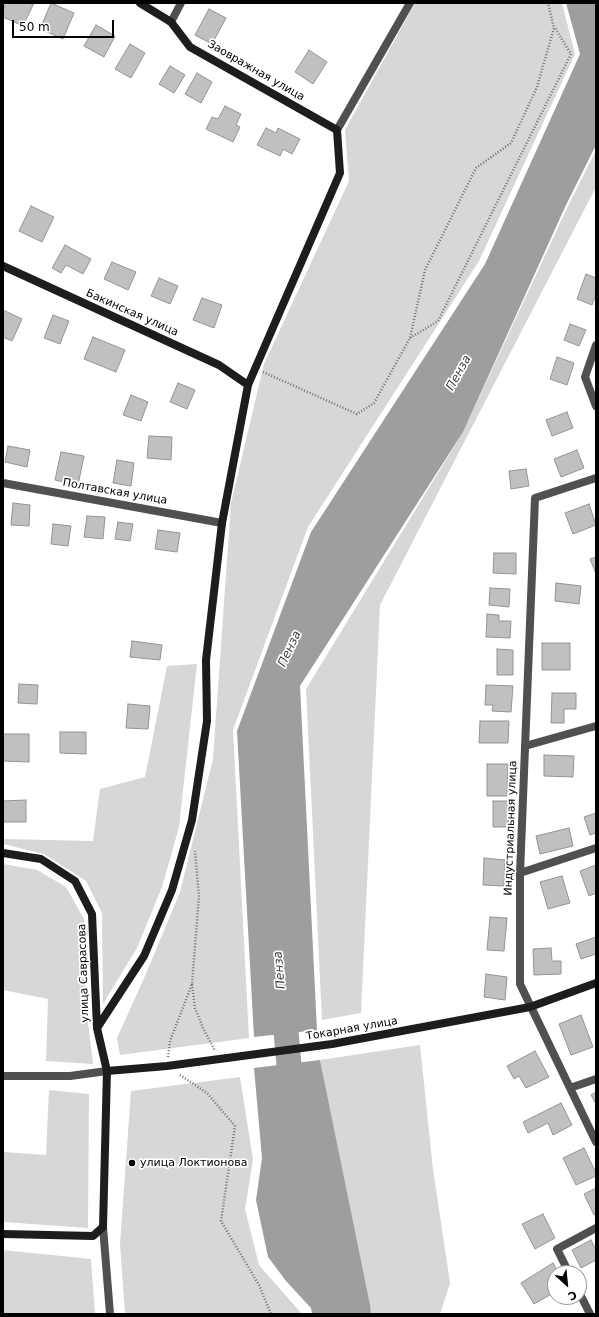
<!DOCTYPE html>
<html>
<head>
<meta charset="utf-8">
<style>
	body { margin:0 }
	#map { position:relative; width:599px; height:1317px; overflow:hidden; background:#fff; font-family:"DejaVu Sans",sans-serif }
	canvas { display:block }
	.frame { position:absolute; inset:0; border:4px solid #000; pointer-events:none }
	.north { position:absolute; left:547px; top:1265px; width:40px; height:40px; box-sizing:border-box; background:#fff; border:1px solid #999; border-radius:50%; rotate:153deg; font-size:11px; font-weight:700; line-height:16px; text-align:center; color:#000 }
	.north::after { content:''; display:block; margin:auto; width:14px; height:18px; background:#000; clip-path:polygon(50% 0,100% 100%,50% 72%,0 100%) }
	.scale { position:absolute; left:12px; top:20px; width:102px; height:18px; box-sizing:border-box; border:2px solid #000; border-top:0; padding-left:5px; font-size:12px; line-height:14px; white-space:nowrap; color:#000; -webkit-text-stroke:3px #fff; paint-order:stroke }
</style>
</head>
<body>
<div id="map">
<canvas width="599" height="1317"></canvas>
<div class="frame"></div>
<div class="north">С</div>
<div class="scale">50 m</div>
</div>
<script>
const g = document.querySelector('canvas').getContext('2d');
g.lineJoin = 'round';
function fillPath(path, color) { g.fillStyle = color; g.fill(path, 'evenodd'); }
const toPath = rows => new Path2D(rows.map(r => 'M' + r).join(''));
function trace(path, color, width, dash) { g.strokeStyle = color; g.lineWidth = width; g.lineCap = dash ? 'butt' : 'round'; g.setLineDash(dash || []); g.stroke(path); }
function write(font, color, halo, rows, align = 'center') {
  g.font = font + ' "DejaVu Sans",sans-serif'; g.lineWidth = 3.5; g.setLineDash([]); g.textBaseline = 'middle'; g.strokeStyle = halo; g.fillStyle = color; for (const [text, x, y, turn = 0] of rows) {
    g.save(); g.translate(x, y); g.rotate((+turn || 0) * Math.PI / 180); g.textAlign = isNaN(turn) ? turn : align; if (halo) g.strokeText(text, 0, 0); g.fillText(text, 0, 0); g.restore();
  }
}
const green = toPath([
	[415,3,562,3,575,54,479,261,308,527,233,730,249,1038,120,1055,117,1038,145,976,180,892,213,759,231,503,264,364,349,181,345,130],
	[596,150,596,187,380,605,361,1013,322,1020,306,689,463,432,568,206],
	[197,664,179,827,162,887,137,948,103,1004,102,913,86,881,44,854,3,844,3,839,93,841,100,789,145,777,167,666],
	[3,864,37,870,66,887,84,919,85,998,93,1064,46,1061,48,999,3,990],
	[420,1045,433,1169,450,1283,440,1314,371,1314,320,1060],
	[240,1077,253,1160,245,1209,259,1265,302,1314,125,1314,120,1244,131,1091],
	[49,1090,89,1094,88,1228,3,1222,3,1152,46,1155],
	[3,1250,91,1259,95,1314,3,1314]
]);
const water = toPath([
	[566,3,596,3,596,145,566,205,463,432,300,686,317,1030,254,1037,237,731,311,532,485,264,580,54],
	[320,1060,370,1305,371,1314,312,1314,311,1308,286,1281,268,1257,256,1200,262,1158,254,1068]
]);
const river = toPath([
	[283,999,292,1097]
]);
const building = toPath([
	[6,3,34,3,23,26,3,17,3,10,6,3],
	[51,3,74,13,63,39,40,29,51,3],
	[209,9,226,18,212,44,195,35,209,9],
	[96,25,115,36,104,57,84,46,96,25],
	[130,44,145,53,131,78,115,69,130,44],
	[309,50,327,62,313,84,295,72,309,50],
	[170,66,185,75,174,93,159,84,170,66],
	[197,73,212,82,201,103,185,94,197,73],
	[225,106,241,114,236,125,240,127,233,142,206,129,212,117,218,119,225,106],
	[266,128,276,133,278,128,300,139,292,154,283,149,280,156,257,145,266,128],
	[31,206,54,217,42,242,19,231,31,206],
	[65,245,91,259,83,274,66,265,61,273,52,268,65,245],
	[112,262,136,272,128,290,104,279,112,262],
	[586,274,596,278,596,294,592,305,577,299,586,274],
	[159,278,178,286,170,304,151,296,159,278],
	[202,298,222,305,214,328,193,320,202,298],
	[3,310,22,319,12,341,3,337,3,310],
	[53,315,69,321,60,344,44,338,53,315],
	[570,324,586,330,579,346,564,340,570,324],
	[93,337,125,350,116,372,84,359,93,337],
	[557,357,574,363,567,385,550,379,557,357],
	[178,383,195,390,187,409,170,402,178,383],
	[131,395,148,402,141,421,123,415,131,395],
	[567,412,573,428,552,436,546,420,567,412],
	[149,436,172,437,171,460,147,458,149,436],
	[8,446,30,450,27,467,5,462,8,446],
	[577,450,584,468,561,477,554,459,577,450],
	[61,452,84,456,78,485,55,480,61,452],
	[117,460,134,463,131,486,113,483,117,460],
	[526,469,529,486,511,489,509,471,526,469],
	[13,503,30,505,29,526,11,525,13,503],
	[589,504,596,525,573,534,565,513,589,504],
	[87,516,105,517,103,539,84,537,87,516],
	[118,522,133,524,130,541,115,539,118,522],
	[53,524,71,526,68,546,51,544,53,524],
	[158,530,180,533,177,552,155,549,158,530],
	[494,553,516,553,516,574,493,573,494,553],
	[596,557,596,574,590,559,596,557],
	[556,583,581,586,579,604,555,601,556,583],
	[490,588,510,589,509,607,489,605,490,588],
	[487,614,499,615,499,621,511,621,510,638,486,637,487,614],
	[132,641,162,645,160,660,130,657,132,641],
	[542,643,570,643,570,670,542,670,542,643],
	[497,649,513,650,513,675,497,675,497,649],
	[19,684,38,685,37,704,18,703,19,684],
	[486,685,513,686,511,712,492,711,493,705,485,705,486,685],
	[552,693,576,693,576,709,564,709,564,723,551,723,552,693],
	[128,704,150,706,148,729,126,728,128,704],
	[480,721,509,721,508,743,479,743,480,721],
	[60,732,86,732,86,754,60,753,60,732],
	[3,734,29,734,29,762,3,761,3,734],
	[544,755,574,756,573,777,544,776,544,755],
	[487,764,508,764,507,796,487,796,487,764],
	[26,800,26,822,3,822,3,801,26,800],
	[493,801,509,801,509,827,493,827,493,801],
	[596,813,596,833,590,835,584,817,596,813],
	[569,828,573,846,540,854,536,836,569,828],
	[484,858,505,860,504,886,483,885,484,858],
	[596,865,596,893,589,896,580,871,596,865],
	[562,876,570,903,548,909,540,882,562,876],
	[490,917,507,918,504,951,487,950,490,917],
	[596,937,596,954,581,959,576,944,596,937],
	[551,948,552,961,561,961,561,974,534,975,533,949,551,948],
	[486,974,507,977,505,1000,484,997,486,974],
	[581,1015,593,1047,571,1055,559,1024,581,1015],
	[535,1051,549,1077,526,1088,519,1076,514,1079,507,1066,535,1051],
	[596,1092,596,1104,591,1095,596,1092],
	[561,1103,572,1125,553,1135,548,1123,528,1133,523,1122,561,1103],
	[584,1148,596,1173,596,1176,576,1185,563,1158,584,1148],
	[596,1188,596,1214,594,1215,584,1194,596,1188],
	[543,1214,555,1238,535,1249,522,1224,543,1214],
	[591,1240,596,1250,596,1260,581,1268,572,1250,591,1240],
	[553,1263,559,1273,555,1273,555,1292,534,1304,521,1283,553,1263]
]);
const path = toPath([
	[410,338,438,321,571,54,555,28],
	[263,372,357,414,374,403,410,338,425,270,476,168,511,143,537,87,554,28,548,3],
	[192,984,195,1008,203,1028,215,1051],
	[168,1057,170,1041,192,984,199,896,195,851],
	[180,1075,207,1093,235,1126,221,1221,259,1285,271,1314]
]);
const street = toPath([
	[171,22,181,3],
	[337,130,410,3],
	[596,345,585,377,596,406],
	[596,478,535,498,520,873,520,984,596,1142],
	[3,483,222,523],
	[525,746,596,726],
	[520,873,596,848],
	[3,1076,70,1076,107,1071],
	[570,1088,596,1079],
	[103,1227,110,1314],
	[569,1273,557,1249,596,1228],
	[579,1292,590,1314]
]);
const secondary = toPath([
	[3,266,219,365,248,385],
	[3,853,41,859,75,881,92,914,97,1028],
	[107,1071,167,1066,332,1044,530,1007,596,983],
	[3,1234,93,1236,103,1227,107,1071,97,1028,144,956,172,890,192,820,207,721,206,660,222,523,248,385,340,173,337,130,190,47,171,22,140,3]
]);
const markers = [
	[132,1163,4,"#000"]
];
const streetNames = [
	["Заовражная улица",256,71,30],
	["Бакинская улица",132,313,24],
	["Полтавская улица",115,492,10],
	["Индустриальная улица",511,828,-88],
	["улица Саврасова",84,973,-92],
	["Токарная улица",352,1029,-10]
];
const poiNames = [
	["улица Локтионова",140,1163]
];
const waterNames = [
	["Пенза",459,373,-61],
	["Пенза",290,649,-65],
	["Пенза",280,970,-95]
];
fillPath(green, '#d7d7d7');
fillPath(water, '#9e9e9e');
trace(river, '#9e9e9e', 25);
fillPath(building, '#c0c0c0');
trace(building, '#949494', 1);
trace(path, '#727272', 2.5, [1, 2]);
trace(street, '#505050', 8);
trace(secondary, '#1d1d1d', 8);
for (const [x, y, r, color] of markers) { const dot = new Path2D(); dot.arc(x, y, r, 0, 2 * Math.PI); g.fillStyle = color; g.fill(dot); trace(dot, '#fff', 1.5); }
write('11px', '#000', '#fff', streetNames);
write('11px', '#000', '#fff', poiNames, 'left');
write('italic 12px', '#3f3f3f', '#fff', waterNames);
</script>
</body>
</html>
